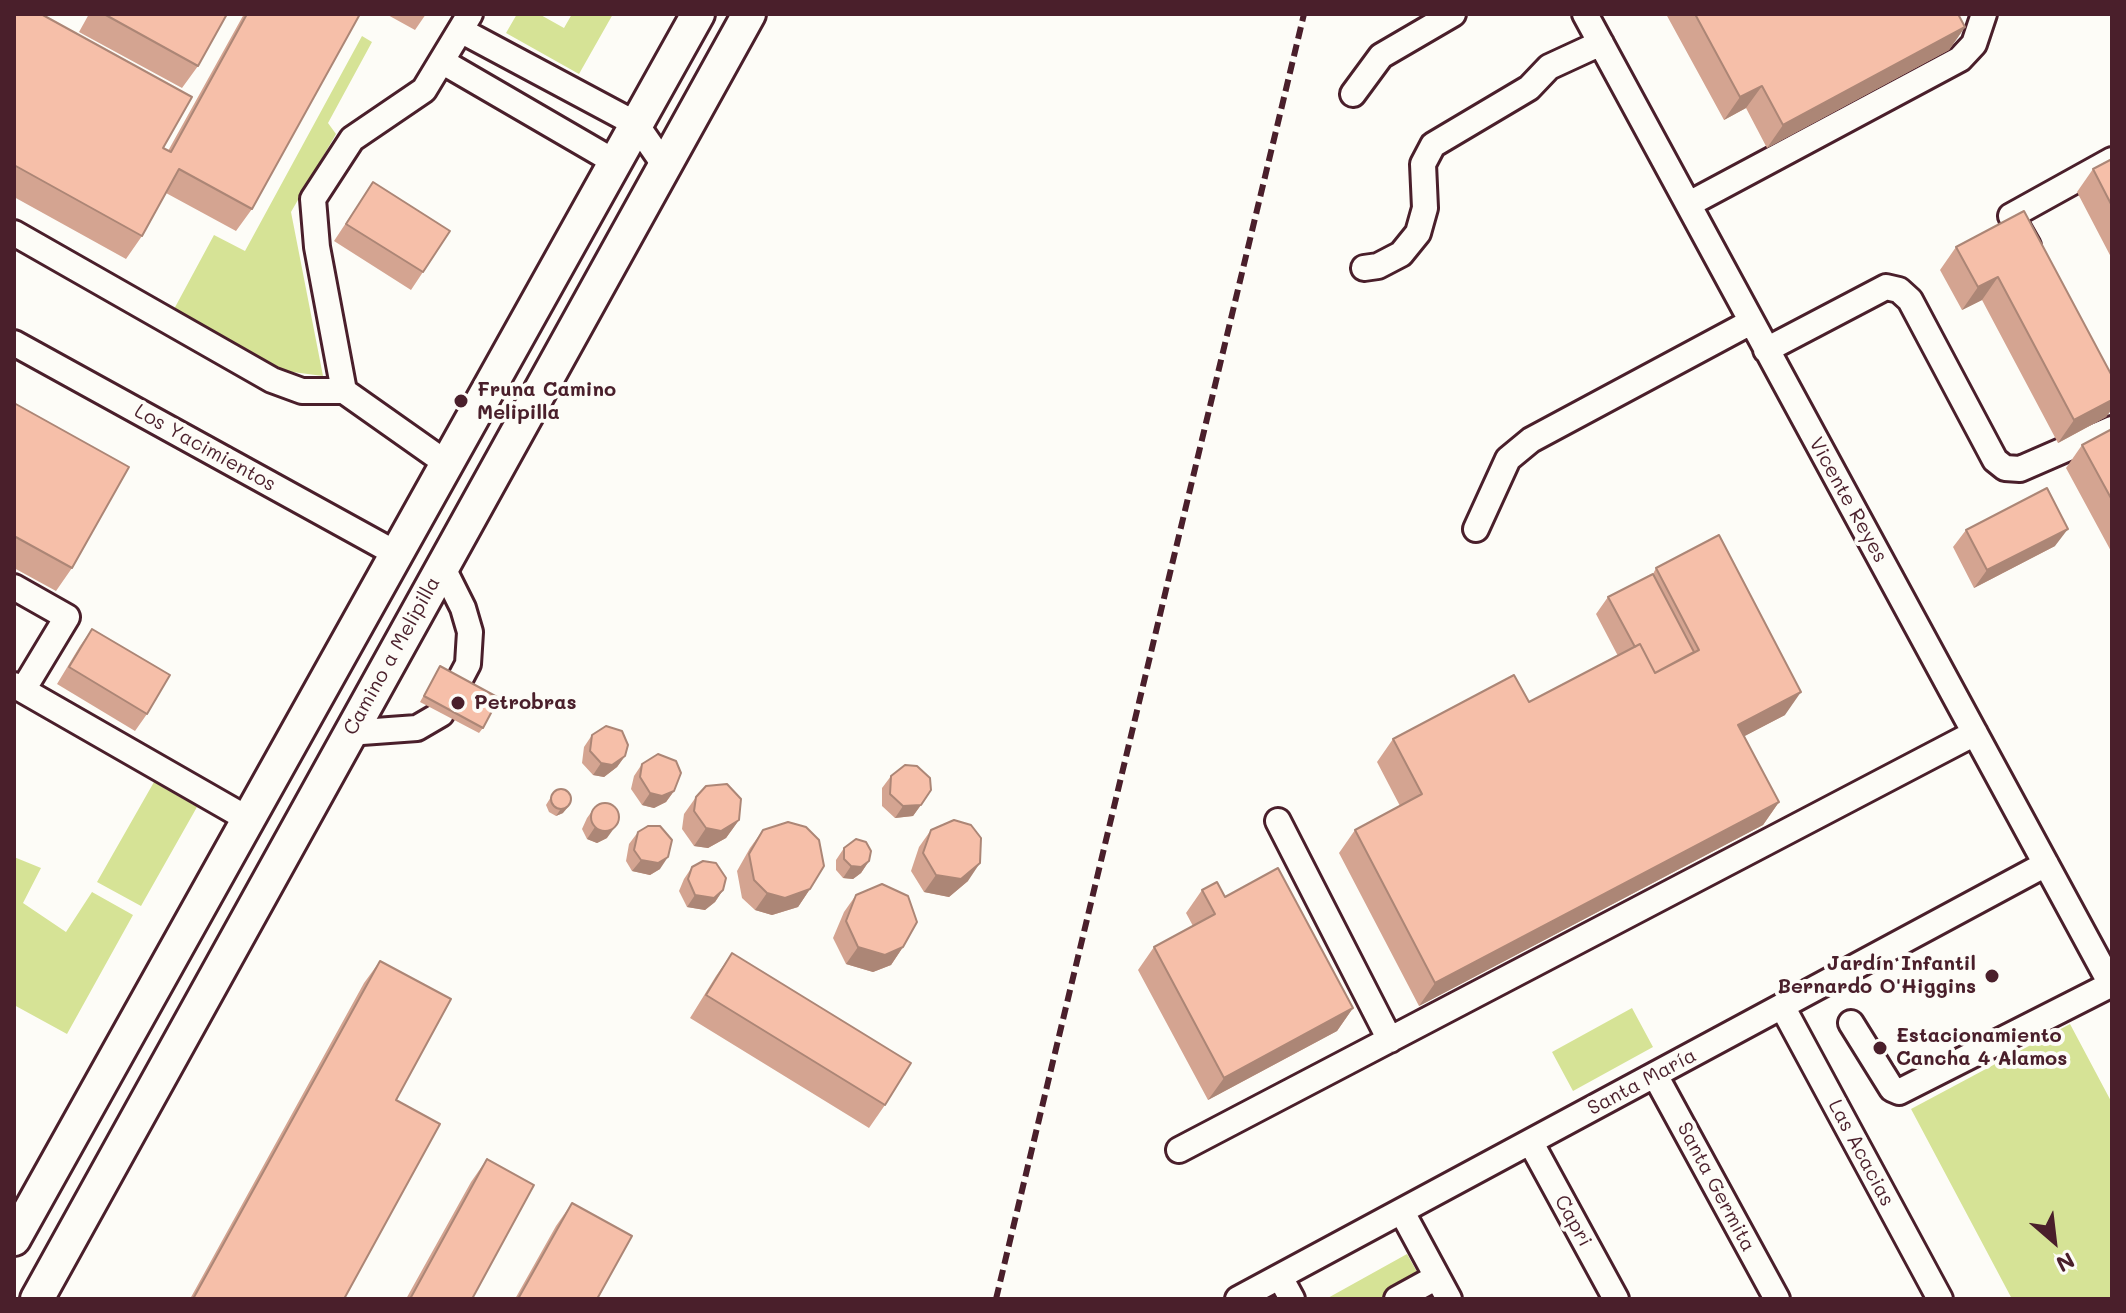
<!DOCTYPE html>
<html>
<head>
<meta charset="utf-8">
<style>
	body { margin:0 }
	#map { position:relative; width:2126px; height:1313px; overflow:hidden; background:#fdfcf7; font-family:Mali,sans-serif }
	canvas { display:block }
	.frame { position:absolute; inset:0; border:16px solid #4a1f2b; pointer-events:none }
	.north { position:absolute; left:2014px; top:1201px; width:80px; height:80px; -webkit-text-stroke:6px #fdfcf7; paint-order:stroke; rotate:152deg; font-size:22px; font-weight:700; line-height:32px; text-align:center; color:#4a1f2b }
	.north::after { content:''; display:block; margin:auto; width:28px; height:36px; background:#4a1f2b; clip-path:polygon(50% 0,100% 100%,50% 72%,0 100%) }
</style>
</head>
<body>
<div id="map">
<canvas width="2126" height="1313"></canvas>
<div class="frame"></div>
<div class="north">N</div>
</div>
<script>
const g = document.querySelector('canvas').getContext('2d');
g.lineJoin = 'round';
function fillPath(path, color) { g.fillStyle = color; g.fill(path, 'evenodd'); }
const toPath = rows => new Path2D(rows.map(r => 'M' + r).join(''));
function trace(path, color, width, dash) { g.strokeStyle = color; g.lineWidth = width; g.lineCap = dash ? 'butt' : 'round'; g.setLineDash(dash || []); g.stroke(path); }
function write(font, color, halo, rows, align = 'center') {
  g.font = font + ' Mali,sans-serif'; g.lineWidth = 8; g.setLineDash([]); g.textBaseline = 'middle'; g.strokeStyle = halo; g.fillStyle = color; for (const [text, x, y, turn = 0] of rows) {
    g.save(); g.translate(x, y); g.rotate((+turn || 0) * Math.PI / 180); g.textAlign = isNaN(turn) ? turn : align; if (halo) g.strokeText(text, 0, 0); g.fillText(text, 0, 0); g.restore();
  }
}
const green = toPath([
	[517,14,539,14,564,28,572,14,613,14,579,74,506,33],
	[362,36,372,42,328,123,336,134,291,212,323,376,285,371,173,311,214,235,245,251],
	[154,782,197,807,141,906,97,882],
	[14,857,41,868,23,903,66,932,92,892,133,915,67,1034,14,1005],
	[1632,1008,1653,1047,1573,1091,1552,1052],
	[2070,1024,2112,1103,2112,1299,2012,1299,1911,1109],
	[1407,1254,1432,1299,1326,1299]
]);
const minor = toPath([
	[1585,14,2112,986],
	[462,31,636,124,665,166],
	[443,62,615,162],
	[1353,94,1381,56,1453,14],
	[1689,204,1960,59,1974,44,1984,14],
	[14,233,272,380,302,391,344,391,446,463],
	[2028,246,2011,216,2112,160],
	[1364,268,1378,266,1401,254,1418,233,1425,208,1423,164,1433,145,1529,88,1549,67,1601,43],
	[14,343,395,553],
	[1766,350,1886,287,1899,290,1910,300,1995,460,2005,468,2020,469,2112,429],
	[344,391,317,247,313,199,352,139,424,90,470,14],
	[1476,529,1508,459,1531,440,1751,322],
	[442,566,463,608,470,632,468,664,458,683],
	[14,587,67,617,23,690],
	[14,685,246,818],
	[348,733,417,728,441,714],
	[1278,821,1390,1040],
	[1782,1006,1940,1299],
	[1851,1023,1892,1089,1899,1092,2112,984],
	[1655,1075,1777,1299],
	[1531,1143,1616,1299],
	[1179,1150,1975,733],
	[1402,1212,1449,1299],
	[1280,1277,1292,1299],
	[1238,1299,2046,864],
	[1397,1299,1437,1277]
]);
const major = toPath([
	[14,1239,698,14],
	[37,1299,749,14]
]);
const rail = toPath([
	[996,1299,1304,14]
]);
const wall = toPath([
	[14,14,163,148,168,151,244,14,360,14,252,209,236,231,166,193,142,236,126,259,14,197],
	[89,14,227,14,198,66,182,88,79,32],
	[386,14,426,14,415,30],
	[1666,14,1958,14,1965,27,1949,50,1767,148,1746,108,1724,120],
	[2112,159,2112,259,2077,192,2093,169],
	[373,182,423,272,411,290,334,241],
	[2024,211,2112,376,2112,409,2106,417,2058,443,1982,300,1962,310,1940,270,1956,247],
	[14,403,72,568,56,591,14,568],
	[2112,429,2112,553,2066,468,2082,445],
	[1966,530,2055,546,1974,588,1953,547],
	[1656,568,1785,715,1744,736,1779,802,1763,825,1419,1006,1339,853,1355,830,1400,806,1377,762,1393,739,1529,702,1618,656,1596,614,1608,597,1653,574],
	[92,629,147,714,135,731,57,684,80,646],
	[440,666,483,728,479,733,420,702],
	[592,735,625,756,617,767,604,777,593,775,582,763,584,747],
	[642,764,674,791,666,802,654,808,642,805,631,789,634,776],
	[891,776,931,790,913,816,895,818,882,806,882,788],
	[554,792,563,813,556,816,549,812,546,805],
	[696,797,739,820,726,838,708,848,694,846,682,829,684,814],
	[595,807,607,838,597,843,587,839,582,829,587,818],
	[763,830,810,889,798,907,772,915,755,910,742,898,737,871,750,848],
	[931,830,968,881,949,897,924,892,911,871,919,847],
	[638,832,660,869,650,875,632,871,626,861,629,844],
	[844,848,869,861,861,873,853,879,843,878,836,870,836,860],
	[692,867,723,890,715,902,705,910,687,907,679,891,684,879],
	[1202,890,1225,897,1353,1008,1337,1031,1208,1100,1138,970,1154,947,1193,926,1186,913],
	[856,895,903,947,891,965,873,972,846,964,833,938,844,912],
	[732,953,885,1105,869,1128,690,1018,716,976],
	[380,961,396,1100,344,1299,190,1299,364,983],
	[487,1159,472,1299,406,1299,471,1182],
	[572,1203,597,1299,515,1299,556,1226]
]);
const shadedWall = toPath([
	[1965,27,1949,50,1767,148,1783,125],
	[1762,86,1746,108,1724,120,1740,97],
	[1998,277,1982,300,1962,310,1978,287],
	[2112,400,2112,409,2106,417,2058,443,2074,420],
	[2068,529,2055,546,1974,588,1987,570],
	[1801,692,1785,715,1722,748,1738,725],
	[625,756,617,767,604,777,593,775,601,763],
	[674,791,666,802,654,808,642,805,650,793],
	[1779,802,1763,825,1419,1006,1435,983],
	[921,805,913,816,895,818,903,806],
	[568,807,563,813,556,816,560,810],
	[739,820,726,838,708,848,694,846,706,828],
	[595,827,615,827,607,838,597,843,587,839],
	[668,857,660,869,650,875,632,871,641,860],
	[869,861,861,873,853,879,843,878,851,866],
	[980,863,968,881,949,897,924,892,936,875],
	[810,889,798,907,772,915,755,910,767,893],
	[723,890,715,902,705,910,687,907,695,895],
	[858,947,903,947,891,965,873,972,846,964],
	[1353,1008,1337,1031,1208,1100,1224,1078]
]);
const building = toPath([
	[14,14,41,14,192,97,163,148,171,152,247,14,360,14,252,209,179,169,142,236,14,165,14,14],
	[104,14,227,14,198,66,104,14],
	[1695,14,1958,14,1965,27,1783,125,1762,86,1740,97,1695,14],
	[2112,159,2112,206,2093,169,2112,159],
	[373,182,450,231,423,272,346,224,373,182],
	[2024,211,2112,376,2112,400,2074,420,1998,277,1978,287,1956,247,2024,211],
	[14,403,129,467,72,568,14,536,14,403],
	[2112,429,2112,500,2082,445,2112,429],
	[2047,488,2068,529,1987,570,1966,530,2047,488],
	[1719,535,1801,692,1738,725,1779,802,1435,983,1355,830,1422,794,1393,739,1514,675,1529,702,1640,644,1655,673,1699,650,1656,568,1719,535],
	[1653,574,1694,652,1655,673,1640,644,1635,647,1608,597,1653,574],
	[92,629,170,675,147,714,69,667,92,629],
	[440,666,499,698,483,728,424,696,440,666],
	[606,726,622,731,628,745,625,756,612,765,601,763,590,751,592,735,606,726],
	[658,754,676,761,681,773,674,791,662,796,650,793,640,777,642,764,658,754],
	[905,765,917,766,930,778,931,790,921,805,903,806,890,794,891,776,905,765],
	[727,784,741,799,739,820,721,831,706,828,694,811,696,797,706,786,727,784],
	'551 799a10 10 0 1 1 20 0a10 10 0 1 1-20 0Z',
	'591 817a14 14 0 1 1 28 0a14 14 0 1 1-28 0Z',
	[954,820,971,825,981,838,980,863,961,879,936,875,923,853,931,830,954,820],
	[788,822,806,827,819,840,824,866,810,889,785,898,767,893,754,880,749,854,763,830,788,822],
	[648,826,660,826,672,840,668,857,658,863,641,860,634,850,638,832,648,826],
	[856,839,866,842,871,851,869,861,861,867,851,866,844,859,844,848,856,839],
	[703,861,716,863,726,878,723,890,714,898,695,895,688,879,692,867,703,861],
	[1278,868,1353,1008,1224,1078,1154,947,1215,914,1202,890,1217,882,1225,897,1278,868],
	[882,884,908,896,917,922,903,947,885,955,858,947,846,921,856,895,882,884],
	[732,953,911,1063,885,1105,706,995,732,953],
	[380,961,451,999,396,1100,440,1124,344,1299,193,1299,380,961],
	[487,1159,534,1185,472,1299,410,1299,487,1159],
	[572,1203,632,1236,597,1299,518,1299,572,1203]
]);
const markers = [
	[461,401,8,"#4a1f2b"],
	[458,703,8,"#4a1f2b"],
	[1992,976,8,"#4a1f2b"],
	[1880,1048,8,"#4a1f2b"]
];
const poiNames = [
	["Fruna Camino",477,390],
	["Melipilla",477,413],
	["Petrobras",474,703],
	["Jardín Infantil",1976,964,"right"],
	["Bernardo O'Higgins",1976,987,"right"],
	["Estacionamiento",1896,1036],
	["Cancha 4 Alamos",1896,1059]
];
const streetNames = [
	["Los Yacimientos",205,448,29],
	["Vicente Reyes",1848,500,61],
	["Camino a Melipilla",392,656,-61],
	["Santa María",1642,1082,-28],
	["Las Acacias",1861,1153,62],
	["Santa Germita",1716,1187,62],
	["Capri",1573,1221,61]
];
fillPath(green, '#d6e396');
trace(minor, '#4a1f2b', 30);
trace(major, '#4a1f2b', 38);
trace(minor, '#fdfcf7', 24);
trace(major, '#fdfcf7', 32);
trace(rail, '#4a1f2b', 6, [12, 6]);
fillPath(wall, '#d4a491');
fillPath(shadedWall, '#ac8676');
fillPath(building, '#f6bfa9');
trace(building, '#ac8676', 2);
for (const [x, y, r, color] of markers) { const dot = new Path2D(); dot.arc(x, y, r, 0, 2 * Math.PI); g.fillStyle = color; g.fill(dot); trace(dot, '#fdfcf7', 3); }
write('bold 20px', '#4a1f2b', '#fdfcf7', poiNames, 'left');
write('20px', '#4a1f2b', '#fdfcf7', streetNames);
</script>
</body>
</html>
